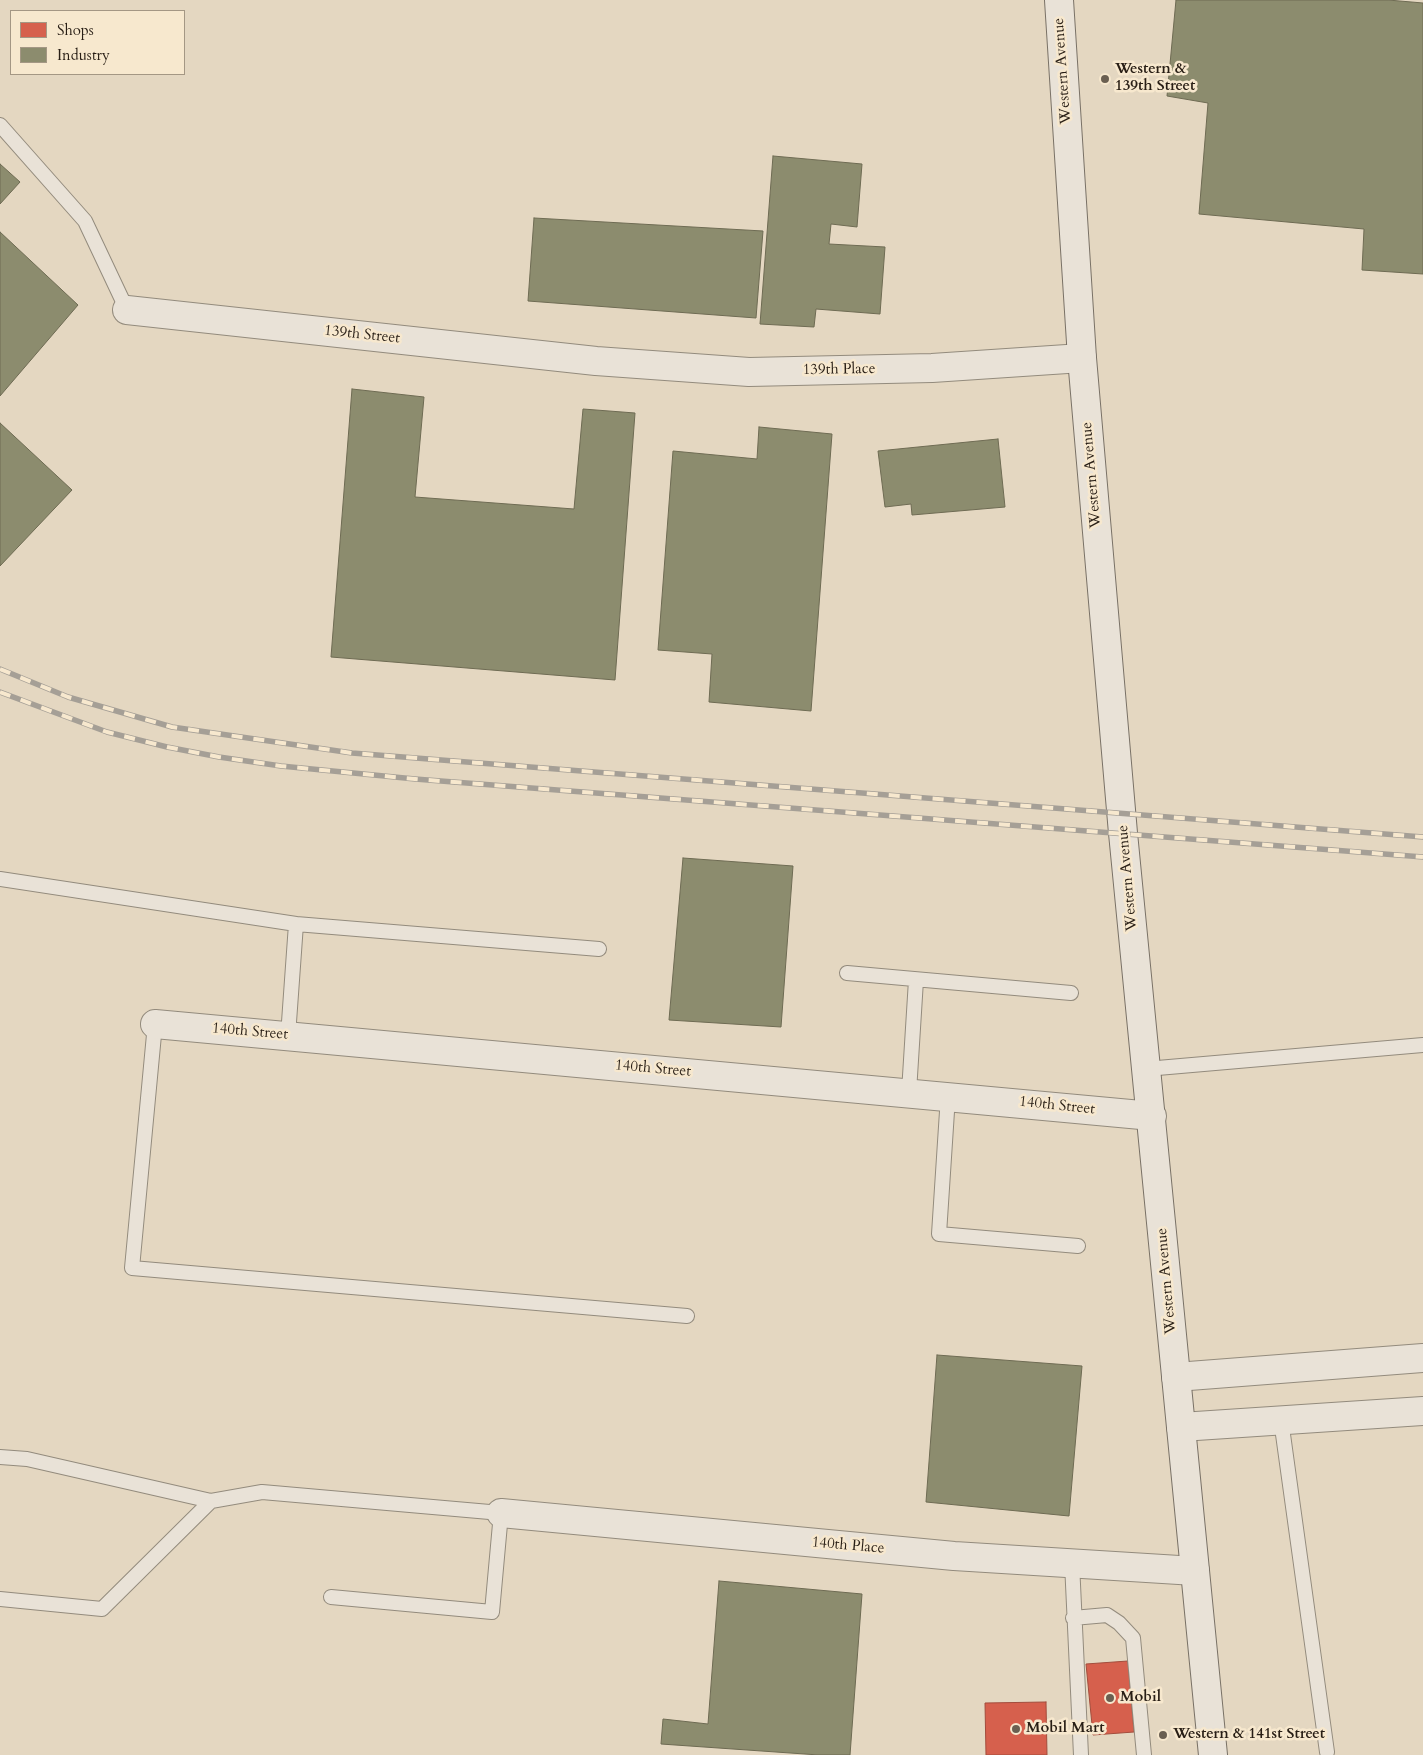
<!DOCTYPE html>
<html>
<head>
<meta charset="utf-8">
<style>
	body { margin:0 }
	#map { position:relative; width:1423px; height:1755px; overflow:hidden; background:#e4d7c1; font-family:Cardo,serif }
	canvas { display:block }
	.legend { position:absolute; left:10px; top:10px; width:175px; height:65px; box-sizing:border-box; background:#f7e8ce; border:1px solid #a49784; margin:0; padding:6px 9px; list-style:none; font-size:15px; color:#281e15 }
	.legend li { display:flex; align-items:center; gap:10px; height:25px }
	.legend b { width:25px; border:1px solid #a49784 }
</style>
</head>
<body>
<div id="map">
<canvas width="1423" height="1755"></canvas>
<ul class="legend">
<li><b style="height:14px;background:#d6604d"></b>Shops</li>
<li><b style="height:14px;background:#8c8c6e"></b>Industry</li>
</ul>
</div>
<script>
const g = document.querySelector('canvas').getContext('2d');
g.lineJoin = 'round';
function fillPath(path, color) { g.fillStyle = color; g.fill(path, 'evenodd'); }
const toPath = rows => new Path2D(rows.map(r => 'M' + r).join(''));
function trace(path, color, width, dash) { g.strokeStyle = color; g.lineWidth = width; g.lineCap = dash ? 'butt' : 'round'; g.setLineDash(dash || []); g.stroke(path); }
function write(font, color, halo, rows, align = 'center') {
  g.font = font + ' Cardo,serif'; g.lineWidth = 5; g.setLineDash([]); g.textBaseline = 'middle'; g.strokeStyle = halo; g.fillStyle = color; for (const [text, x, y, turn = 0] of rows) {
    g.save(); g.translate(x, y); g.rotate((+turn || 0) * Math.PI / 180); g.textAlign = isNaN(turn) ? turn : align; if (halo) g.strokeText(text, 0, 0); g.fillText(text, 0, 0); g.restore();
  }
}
const shops = toPath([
	[1128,1661,1134,1732,1093,1735,1086,1664,1128,1661],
	[1046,1702,1047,1755,986,1755,985,1703,1046,1702]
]);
const industry = toPath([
	[1176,0,1388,0,1423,3,1423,274,1362,270,1364,229,1199,214,1208,103,1167,96,1176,0],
	[773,156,862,164,857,227,831,224,829,244,885,247,880,314,816,309,814,327,760,324,773,156],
	[0,164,20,182,0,204,0,164],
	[534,218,763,231,756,318,528,301,534,218],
	[0,232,78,305,0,396,0,232],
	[352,389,424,397,415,497,574,509,583,409,635,413,615,680,331,657,352,389],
	[0,423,72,490,0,566,0,423],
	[759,427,832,434,811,711,709,702,712,654,658,650,673,451,757,459,759,427],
	[998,439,1005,507,912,515,911,504,885,507,878,451,998,439],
	[683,858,793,866,781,1027,669,1020,683,858],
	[937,1355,1082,1366,1069,1516,926,1502,937,1355],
	[719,1581,862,1594,850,1755,819,1755,661,1744,663,1719,708,1724,719,1581]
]);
const lane = toPath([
	[0,125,85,221,127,310],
	[0,879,296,924,288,1036],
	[296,924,599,949],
	[847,973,1071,993],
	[155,1024,132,1268,687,1316],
	[1146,1069,1423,1045],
	[909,1092,916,980],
	[948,1096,939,1234,1078,1246],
	[1281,1420,1327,1752],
	[0,1457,27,1459,211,1501,262,1492,501,1513,492,1612,331,1597],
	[1072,1563,1081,1755],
	[0,1599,102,1609,211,1501],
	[1073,1618,1107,1615,1119,1623,1133,1638,1144,1755]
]);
const street = toPath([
	[127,310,596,361,749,372,932,368,1082,358],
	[155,1024,1152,1116],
	[1176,1377,1423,1358],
	[1181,1427,1423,1411],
	[501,1513,954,1556,1195,1571]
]);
const secondary = toPath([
	[1059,0,1082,358,1123,833,1213,1755]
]);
const rail = toPath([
	[0,669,68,697,172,727,352,753,1423,837],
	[0,692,107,732,167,747,219,757,281,766,415,779,1423,857]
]);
const markers = [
	[1105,79,5,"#6a5f51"],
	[1110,1698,5,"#6a5f51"],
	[1016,1729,5,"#6a5f51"],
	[1163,1735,5,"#6a5f51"]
];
const poiNames = [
	["Western &",1115,70],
	["139th Street",1115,87],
	["Mobil",1120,1698],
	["Mobil Mart",1026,1729],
	["Western & 141st Street",1173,1735]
];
const streetNames = [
	["Western Avenue",1063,71,-94],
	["139th Street",362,335,6],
	["139th Place",839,370,-1],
	["Western Avenue",1092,475,-95],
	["Western Avenue",1128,878,-95],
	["140th Street",250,1032,5],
	["140th Street",653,1069,5],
	["140th Street",1057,1106,6],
	["Western Avenue",1167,1281,-95],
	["140th Place",848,1546,5]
];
fillPath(shops, '#d6604d');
trace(shops, '#a24c3c', 1);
fillPath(industry, '#8c8c6e');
trace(industry, '#6e6b53', 1);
trace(lane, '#938b7d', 16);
trace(street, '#938b7d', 30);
trace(secondary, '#797166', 30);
trace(lane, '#e9e2d7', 14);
trace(street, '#e9e2d7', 28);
trace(secondary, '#e9e2d7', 28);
trace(rail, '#a59f96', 5.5);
trace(rail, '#f7e8ce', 4, [11]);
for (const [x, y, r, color] of markers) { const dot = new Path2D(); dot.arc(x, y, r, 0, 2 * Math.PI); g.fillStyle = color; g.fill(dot); trace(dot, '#f7e8ce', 2); }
write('bold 15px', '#281e15', '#f7e8ce', poiNames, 'left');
write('15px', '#281e15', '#f7e8ce', streetNames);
</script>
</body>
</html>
